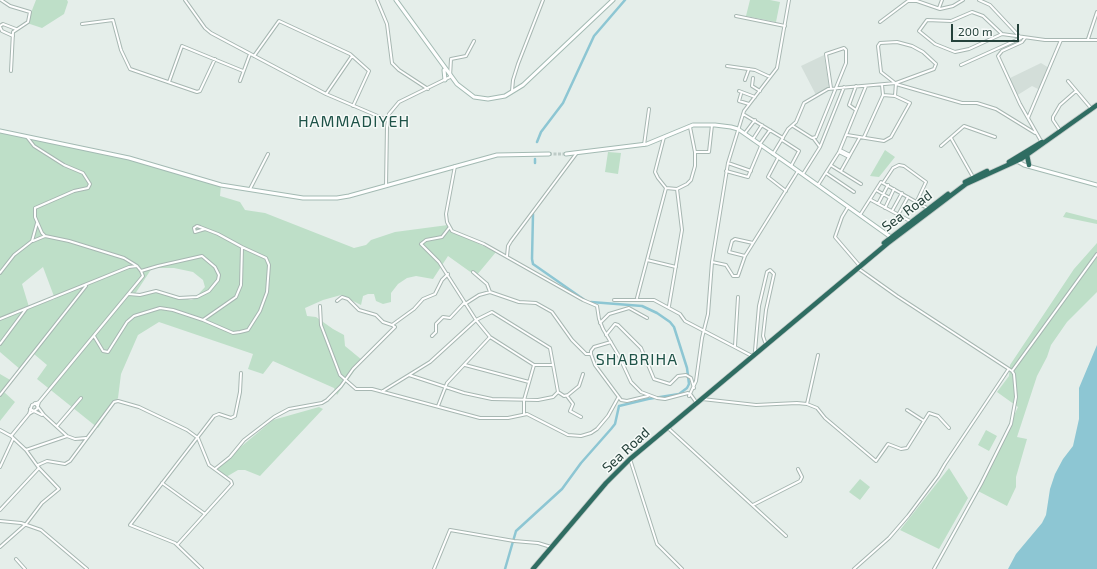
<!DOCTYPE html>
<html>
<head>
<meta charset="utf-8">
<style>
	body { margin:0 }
	#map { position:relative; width:1097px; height:569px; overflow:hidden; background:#e5eeea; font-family:"Exo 2",sans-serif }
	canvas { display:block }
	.scale { position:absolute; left:951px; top:24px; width:68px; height:18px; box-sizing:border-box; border:2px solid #24413a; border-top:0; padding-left:5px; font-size:12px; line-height:14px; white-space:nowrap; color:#24413a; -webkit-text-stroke:3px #f6faf8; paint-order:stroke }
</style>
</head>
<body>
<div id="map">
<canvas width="1097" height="569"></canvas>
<div class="scale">200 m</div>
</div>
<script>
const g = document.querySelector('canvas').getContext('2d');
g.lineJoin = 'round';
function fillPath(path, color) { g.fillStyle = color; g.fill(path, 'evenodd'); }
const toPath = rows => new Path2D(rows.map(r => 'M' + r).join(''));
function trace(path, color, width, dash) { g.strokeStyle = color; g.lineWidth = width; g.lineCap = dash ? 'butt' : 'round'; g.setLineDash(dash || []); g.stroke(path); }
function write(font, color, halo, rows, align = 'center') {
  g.font = font + ' "Exo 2",sans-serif'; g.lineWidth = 3; g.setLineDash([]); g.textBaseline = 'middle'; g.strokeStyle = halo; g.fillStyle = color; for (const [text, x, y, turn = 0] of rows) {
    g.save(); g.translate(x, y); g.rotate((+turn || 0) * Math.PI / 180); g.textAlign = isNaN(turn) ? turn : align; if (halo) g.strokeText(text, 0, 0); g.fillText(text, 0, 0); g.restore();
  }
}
const built = toPath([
	[824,55,829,87,816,95,801,66],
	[1041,63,1049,68,1040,90,1032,86,1016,96,1008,79]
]);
const green = toPath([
	[36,0,67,0,68,2,64,14,42,28,27,23],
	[750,0,770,0,780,2,776,22,746,16],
	[0,129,121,156,221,185,220,196,240,202,245,210,265,213,354,248,366,245,371,240,395,232,448,225,452,231,496,252,476,276,448,256,433,279,416,276,407,278,398,284,391,293,391,302,383,304,376,301,374,294,368,294,363,296,361,305,341,295,323,300,305,308,307,316,316,317,333,329,344,335,345,346,362,360,337,395,334,388,273,361,263,374,248,369,253,354,159,322,138,335,121,374,118,398,98,428,37,379,47,365,34,354,21,370,0,352,0,274,2,270,0,269],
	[43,267,55,299,29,307,22,284],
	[152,268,174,268,193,272,203,280,205,287,194,299,191,300,160,291,135,294],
	[885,150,895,157,879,177,870,176],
	[608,152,621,153,618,174,605,172],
	[1066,212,1097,220,1097,224,1063,217],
	[1097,243,1097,292,1067,322,1051,345,1047,357,1037,376,1017,437,1027,439,1016,477,1016,487,1007,506,978,491,1018,407,997,392,1009,376,1010,365,1074,269],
	[0,374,12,381,4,392,15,402,0,421],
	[319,407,323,409,260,476,245,470,238,470,226,477,213,470,273,420],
	[986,430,997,436,989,451,978,445],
	[949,468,968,498,939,549,900,530],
	[860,479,870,487,860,500,849,492]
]);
const water = toPath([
	[1097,345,1097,569,1008,569,1016,554,1042,523,1046,515,1050,489,1055,474,1063,459,1073,446,1079,419,1079,388]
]);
const canal = toPath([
	[537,142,541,132,563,103,594,36,625,0],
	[535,159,535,163],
	[533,214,532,259,533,264,586,301],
	[505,569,516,531,562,489,581,463,611,429,615,424,619,406,648,399,679,394,687,388,689,384,687,368,674,327,670,322,657,313,642,306,591,302]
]);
const secondaryTunnel = toPath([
	[549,154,566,154]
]);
const street = toPath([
	[1,0,10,6,30,12,28,22,13,32,11,71],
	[185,0,205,28,211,33,326,94,387,120],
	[377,0,387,24,392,63,399,70,428,89],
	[979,0,990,5,1019,36],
	[939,8,942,0],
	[736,16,785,26],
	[880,22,908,1,917,1,940,9,953,6,963,0],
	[82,24,113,20,121,50,130,69,197,92,200,91,215,59],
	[0,26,3,24,16,29],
	[0,27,2,31,13,36],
	[1002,34,969,49,955,52,935,44,919,31,927,20,951,21,972,12,983,16,1002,34,1045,40,1097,40],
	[1025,38,1022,42,1002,51,998,56,1020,104,1041,141],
	[1088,39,1097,12],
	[254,56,279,21,350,54,369,71,353,106],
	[961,65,1021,38],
	[727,66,755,70,770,77],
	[753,78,752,86,760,91],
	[745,80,749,69],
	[240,81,250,54],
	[1068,81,1090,107],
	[169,82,182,46,243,71],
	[896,84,962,103,977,103,996,109,1035,133],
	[856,86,849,105,856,110],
	[512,91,513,80,518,64,543,0],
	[739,91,755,97],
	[326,94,352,56],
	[741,94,739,101,749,104],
	[895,96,896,83],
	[743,114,783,138],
	[1028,118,1061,40],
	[793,126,812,138,816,137,846,63,846,50,844,48,826,54,831,88],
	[1059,129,1053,120,1053,117,1060,105,1076,91],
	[745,133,755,120],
	[847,135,884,141,891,137,910,103,895,96,883,95],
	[664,137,655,172,658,178,666,188,677,189,687,184,691,180,695,166,695,152,690,127],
	[864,137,883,95,882,85],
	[951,138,973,177],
	[753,139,762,125],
	[814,139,820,147],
	[782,140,799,151,791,166],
	[760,144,770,130],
	[644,145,649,109],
	[941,146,964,126,995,137],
	[840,150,850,155],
	[695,152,709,152,712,125],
	[839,152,849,157],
	[773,154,788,129,796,122,804,103,828,89,896,83,934,69,936,64,923,52,912,46,897,42,880,43,878,46,881,72,895,83],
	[778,158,768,177,786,191],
	[728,163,751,171],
	[455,166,446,214,447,222,452,231,484,244,583,300,597,306,599,319,603,329,619,356,631,382,641,392,657,398,665,399,688,393,691,395,696,402],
	[832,166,861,184],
	[726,171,748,177,761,146],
	[841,171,860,137],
	[826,173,854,192],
	[803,174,820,147,844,87],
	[883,183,893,168,899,165,904,166,926,182,917,201],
	[818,185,839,152,866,86],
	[386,186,387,126,389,114,399,102,450,77,451,59,466,56,474,41],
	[250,189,268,154],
	[876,190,890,198],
	[871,200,910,221],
	[878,204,888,185],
	[848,207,842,217,835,237,859,265],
	[885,208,894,189],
	[892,211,902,193],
	[860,215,881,182,927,208],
	[898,215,908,197],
	[449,228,442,237,426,240,421,244,439,262,476,320,490,337,534,365,553,365],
	[33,241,45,236],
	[507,256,508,246,511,241,576,154],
	[745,256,729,252,732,241,735,239,753,243],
	[647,260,676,267],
	[712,262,726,265,733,276,738,276,745,256,798,171],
	[859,269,897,296,1012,371,1014,374,1016,397,1011,424,981,484,934,569],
	[473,272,487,284,490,292],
	[0,273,14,255,32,241,37,223],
	[129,294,140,295,156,291,179,298,197,297,209,291,218,280,219,275,215,267,202,256,158,266,141,271],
	[637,298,666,188],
	[614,300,654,300,680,314,685,321,752,356],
	[337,301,342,297,348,299,359,310,376,315,383,322,392,325,414,309,423,299,435,294,442,280,448,274],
	[465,304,479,295,490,292,519,302,536,303,552,312,572,340,586,354,591,354,591,351,594,347,611,342],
	[320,306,321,325,340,375,356,389,372,389,480,418,508,418,527,414,568,435,581,436,591,433,597,429,608,416,618,398],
	[669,306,682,230,677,189],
	[0,319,129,267,137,266],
	[203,320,233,333,240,332,248,330,260,311,267,292,269,265,266,258,242,247],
	[600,323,609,314,629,308,647,318],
	[606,335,615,324,618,325,641,348,654,379,670,384,678,376,686,375,691,378,694,388],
	[94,336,103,351,108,352,127,322,134,316,160,308,173,310,203,320,236,297,241,285,242,247,218,234,200,227,197,226,194,228,195,232,205,229],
	[432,336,436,332,436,324,443,317,450,318,464,303],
	[0,344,26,309],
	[735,346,738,297],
	[755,351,759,306,767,272,770,270,774,274,766,310,763,336,765,342],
	[591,354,595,365,621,400,627,401,648,396],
	[465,365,529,382],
	[1012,371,1097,254],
	[383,391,430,362,476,320,492,312,550,348,558,392,553,397,538,400,492,399,464,393,409,375],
	[558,392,564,396,568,395,579,386,583,374],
	[0,395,86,286],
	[567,396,573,404,570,411,581,417],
	[689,396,696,381,702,338,708,314,712,262,728,163,744,111,777,68,789,0],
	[702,399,756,405,797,403,807,404,817,408,825,418,876,461,888,444,901,449,907,448,929,413,938,416,949,428],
	[35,403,44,415,67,436,75,439,86,438],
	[807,404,818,355],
	[438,406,447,383,490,337],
	[30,409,42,415],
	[907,410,924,421],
	[29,414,37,409,39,402],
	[524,414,524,400,534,365],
	[57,426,81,398],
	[668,428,786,536],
	[0,430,11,436,26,450,39,468,59,489,42,503,26,524,0,547],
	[11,436,29,414,32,405,39,402,143,276,141,271,137,266,124,258,69,241,45,236,42,233,35,217,35,208,74,191,88,188,90,184,83,173,64,165,34,146,27,137],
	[26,450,67,436],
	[630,459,657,544,682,569],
	[38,465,47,461,65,464,70,461,114,402,118,401,139,407,187,430,198,438,209,465,231,481,232,484,177,545],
	[0,467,13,439],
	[215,469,230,457,244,440,274,417,289,409,322,403,327,400,341,386,353,369,395,327,392,325],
	[162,483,205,514],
	[753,505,800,481,802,477,798,469],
	[0,510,39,468],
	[0,521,21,523,41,530,87,569],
	[16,559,25,569],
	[202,569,175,543,130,525,214,416,219,414,231,418,235,416,240,392,241,373],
	[434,569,450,530,514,541,538,543,551,547],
	[854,569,889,538,908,516,938,476,945,464,1008,370]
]);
const secondary = toPath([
	[396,0,457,84,474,97,488,99,505,96,523,85,613,0],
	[444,70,445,80],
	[0,131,129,158,221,185,303,198,337,198,349,196,497,155,549,154],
	[566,154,647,144,693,125,715,125,731,127,738,129,791,166,892,238],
	[1017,161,1024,165,1097,185]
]);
const highway = toPath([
	[1027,155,1029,165],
	[1009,162,1042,142],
	[965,182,987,171],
	[884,243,948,194],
	[533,569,606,483,630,459,888,243,966,184,1021,159,1097,105]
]);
const streetNames = [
	["Sea Road",907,211,-37],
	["Sea Road",626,450,-43]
];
const quarterNames = [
	["HAMMADIYEH",354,122],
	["SHABRIHA",637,360]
];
fillPath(built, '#d3ded9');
fillPath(green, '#bedfc8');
fillPath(water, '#8dc6d3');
trace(canal, '#8dc6d3', 2.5);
trace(secondaryTunnel, '#becbc7', 3, [3, 1.5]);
trace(street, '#a7b7b2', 4);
trace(secondary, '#a3bab3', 5);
trace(highway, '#c2cac8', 6);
trace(street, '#fff', 2);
trace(secondary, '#fff', 3);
trace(highway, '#2f6d62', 4.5);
write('14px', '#24413a', '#f6faf8', streetNames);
g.letterSpacing = '1px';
write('16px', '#1f5348', '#f6faf8', quarterNames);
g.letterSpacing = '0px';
</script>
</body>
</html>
